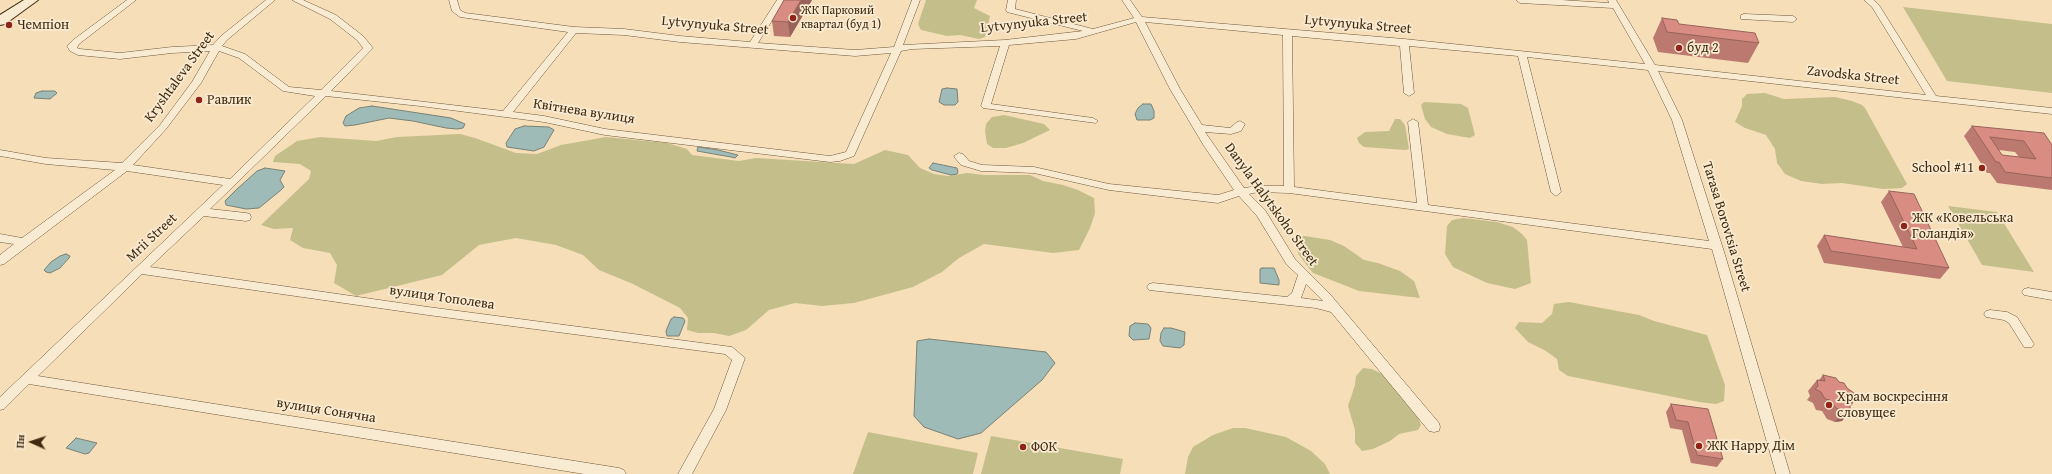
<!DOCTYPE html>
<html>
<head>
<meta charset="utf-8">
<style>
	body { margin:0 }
	#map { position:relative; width:2052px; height:474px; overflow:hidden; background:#f6deb9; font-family:"Gentium Book Plus",serif }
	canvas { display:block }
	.north { position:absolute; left:12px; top:422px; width:40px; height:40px; -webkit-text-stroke:3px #f9ead2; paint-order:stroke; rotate:273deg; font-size:11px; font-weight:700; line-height:16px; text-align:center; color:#402b0f }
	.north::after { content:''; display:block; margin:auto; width:14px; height:18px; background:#402b0f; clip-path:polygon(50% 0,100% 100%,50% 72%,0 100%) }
</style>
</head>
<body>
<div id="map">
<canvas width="2052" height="474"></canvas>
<div class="north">Пн</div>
</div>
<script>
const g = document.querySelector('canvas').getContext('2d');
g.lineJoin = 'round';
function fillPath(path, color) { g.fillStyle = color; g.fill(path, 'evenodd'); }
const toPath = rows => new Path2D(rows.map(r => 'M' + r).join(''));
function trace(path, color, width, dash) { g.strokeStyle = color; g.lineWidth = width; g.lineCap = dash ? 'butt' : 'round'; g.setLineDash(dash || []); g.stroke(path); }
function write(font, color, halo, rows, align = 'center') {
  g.font = font + ' "Gentium Book Plus",serif'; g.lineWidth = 3.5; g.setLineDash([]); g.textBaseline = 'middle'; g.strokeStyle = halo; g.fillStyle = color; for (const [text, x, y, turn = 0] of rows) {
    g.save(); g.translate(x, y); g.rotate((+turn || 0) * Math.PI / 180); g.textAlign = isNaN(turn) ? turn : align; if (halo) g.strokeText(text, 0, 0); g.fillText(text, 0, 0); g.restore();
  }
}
const green = toPath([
	[926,0,977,0,974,8,990,16,985,37,979,39,960,35,947,36,921,30,918,24],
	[1903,7,2052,24,2052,93,1947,81],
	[1765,93,1784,99,1835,97,1852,101,1862,105,1865,108,1907,184,1902,188,1883,189,1842,183,1822,184,1801,181,1785,174,1777,163,1775,149,1766,135,1745,128,1735,122,1742,106,1742,99,1747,94],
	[1424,102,1461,104,1468,108,1475,135,1470,138,1447,134,1431,127,1425,119,1421,105],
	[1004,115,1044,124,1050,130,1023,143,1006,148,993,148,987,144,985,131,986,124,992,117],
	[1395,119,1400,119,1405,125,1409,149,1405,150,1364,147,1359,143,1357,138,1365,132,1389,131],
	[460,134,475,138,516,153,537,154,561,145,606,137,667,143,687,149,692,155,739,161,756,158,854,164,885,150,908,155,920,168,934,174,948,176,967,173,984,175,1030,175,1043,181,1063,185,1078,190,1094,198,1095,213,1090,228,1079,250,1053,253,984,244,959,258,942,272,913,287,854,303,822,306,795,303,769,310,746,330,729,336,714,333,698,333,687,330,688,318,680,308,633,284,599,270,583,255,556,245,516,238,479,245,442,275,356,296,334,283,337,265,330,253,303,248,290,240,293,228,274,229,261,225,309,179,311,171,300,164,273,162,275,156,297,141,320,137,376,141,397,137],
	[1948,206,1997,212,2034,272,1982,265],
	[1464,218,1497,222,1513,227,1522,234,1527,240,1531,283,1515,289,1487,283,1453,267,1445,254,1447,226,1452,220],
	[1305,236,1330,240,1344,246,1364,260,1378,263,1400,271,1414,281,1420,298,1359,291,1313,273,1299,255,1292,237],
	[1569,302,1639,315,1654,321,1707,335,1725,385,1724,401,1716,404,1699,402,1568,376,1559,370,1557,359,1546,351,1528,342,1515,328,1519,322,1542,323,1552,314,1554,304],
	[1363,368,1372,369,1382,374,1416,412,1421,425,1418,430,1399,434,1390,441,1373,449,1362,451,1355,443,1355,430,1348,406,1355,385,1356,376],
	[1233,428,1245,428,1286,437,1311,451,1325,464,1330,474,1185,474,1188,457,1193,447,1213,435],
	[868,432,978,453,973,474,853,474],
	[991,436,1123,459,1120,474,981,474]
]);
const water = toPath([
	[947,88,957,89,958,102,955,105,944,105,939,102,942,89,947,88],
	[42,91,55,91,57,93,50,99,34,98,36,93,42,91],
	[1143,104,1151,104,1154,111,1154,118,1150,120,1137,120,1135,114,1138,108,1143,104],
	[372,106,451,118,465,124,463,128,457,129,446,128,413,121,389,118,355,125,345,126,343,123,346,116,359,108,372,106],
	[524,126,549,127,554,130,544,147,534,151,507,147,506,143,515,129,524,126],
	[698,147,718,150,738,155,735,158,731,157,697,151,698,147],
	[933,163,957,168,958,172,957,174,951,175,932,170,929,168,933,163],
	[265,168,285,171,280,180,284,187,281,190,259,208,246,209,226,205,225,201,236,190,257,171,265,168],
	[66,254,70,256,69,258,60,268,50,273,46,272,44,270,51,262,60,256,66,254],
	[1262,268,1274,268,1279,280,1279,285,1260,283,1260,269,1262,268],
	[674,317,683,318,685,321,679,336,667,336,666,331,671,319,674,317],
	[1135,323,1148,324,1151,328,1149,339,1133,340,1129,336,1130,326,1135,323],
	[1164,328,1171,328,1185,332,1184,345,1180,348,1163,346,1160,341,1161,333,1164,328],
	[929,339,1046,352,1055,363,1042,380,981,433,958,439,924,427,914,416,917,341,929,339],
	[76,438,97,443,89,453,85,454,66,448,76,438]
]);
const street = toPath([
	[127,0,136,0,79,44,77,48,80,49,120,53,172,47,213,45,221,36,266,0,275,0,227,40,222,46,245,54,289,87,321,90,363,48,357,40,330,19,292,0,303,0,336,15,363,36,373,48,331,91,503,111,568,32,460,17,452,11,449,0,457,0,460,10,465,13,481,15,574,27,624,29,680,36,750,42,777,0,785,0,758,43,855,50,894,47,912,0,920,0,903,45,1005,40,1083,31,1007,12,1006,10,1008,0,1016,0,1015,9,1093,29,1134,18,1122,0,1130,0,1142,17,1404,39,1645,64,1613,8,1520,3,1516,0,1561,0,1609,3,1608,0,1616,0,1655,65,1926,95,1872,7,1864,0,1874,0,1879,5,1936,96,2052,108,2052,114,1658,71,1682,120,1725,255,1790,474,1776,474,1712,249,1289,193,1258,192,1249,194,1265,210,1295,259,1329,293,1439,423,1440,427,1439,431,1434,432,1429,431,1331,312,1316,308,1149,290,1147,287,1149,284,1153,283,1287,297,1292,293,1298,275,1287,265,1257,216,1239,196,1218,203,1109,190,1034,173,981,171,961,165,955,158,954,156,959,153,963,154,969,161,982,165,1034,167,1109,184,1218,195,1234,190,1204,146,1170,89,1136,22,1076,39,1009,45,991,104,1093,118,1098,121,1096,123,983,108,981,106,1000,46,912,49,901,51,854,156,840,161,830,162,605,135,544,122,420,106,326,96,210,209,246,213,250,214,251,217,250,220,246,221,204,216,150,267,428,307,732,347,745,358,726,410,692,474,678,474,714,409,732,360,725,354,428,315,142,274,38,376,619,468,624,470,626,474,584,474,29,384,4,409,0,410,0,397,223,185,127,171,4,264,0,265,0,255,14,244,0,242,0,234,22,238,115,170,46,164,0,156,0,150,46,158,122,163,160,125,192,82,210,51,172,53,120,59,78,55,70,51,67,46,73,40,127,0],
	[1145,22,1283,35,1284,186,1258,186,1244,188,1205,132,1231,134,1241,131,1245,124,1240,121,1237,122,1230,128,1202,125,1180,89,1145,22],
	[576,33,624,35,680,42,855,56,891,53,846,152,830,156,605,129,544,116,513,112,576,33],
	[1292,36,1400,46,1404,93,1409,96,1414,93,1409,46,1518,56,1551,192,1556,196,1561,192,1527,57,1648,70,1672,120,1709,241,1428,205,1418,122,1413,119,1408,122,1417,203,1294,187,1292,36],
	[219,51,239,58,283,91,315,96,230,179,133,165,166,129,201,83,219,51],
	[1306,284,1323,301,1301,298,1306,284],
	[1744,14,1793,16,1797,19,1793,22,1741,19,1741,15,1744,14],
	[2028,288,2052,292,2052,300,2024,295,2022,292,2024,289,2028,288],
	[1990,310,2007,312,2017,317,2034,344,2032,347,2024,347,2009,323,2004,320,1986,317,1984,314,1986,311,1990,310]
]);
const secondary = toPath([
	[24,0,38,0,5,24,0,25,0,15,24,0]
]);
const wall = toPath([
	[812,0,790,37,774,36,772,21],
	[1662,18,1679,24,1759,43,1748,63,1658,52,1653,38],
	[1972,126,2052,145,2052,190,1997,183,1990,173,1987,173,1964,136],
	[1999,150,2015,152,2019,157,2002,155],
	[1889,191,1949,268,1940,279,1824,263,1817,246,1824,235,1903,247,1881,202],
	[1823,375,1839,382,1854,393,1851,396,1853,403,1850,407,1851,410,1842,421,1835,422,1827,419,1822,411,1816,410,1813,403,1807,400,1810,396,1808,391,1817,380,1819,380],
	[1671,404,1723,459,1717,467,1691,463,1682,430,1670,428,1666,412]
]);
const shadedWall = toPath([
	[801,0,812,0,790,37,788,22],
	[1851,410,1842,421,1835,422,1844,411]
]);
const building = toPath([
	[784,0,801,0,788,22,772,21,784,0],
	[1662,18,1677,20,1679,24,1755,33,1759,43,1667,32,1662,18],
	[1972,126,2044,133,2052,145,2052,178,2005,172,1999,162,1996,162,1972,126],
	[1990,137,2024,141,2036,159,2002,155,1990,137],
	[1889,191,1914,194,1949,268,1831,251,1824,235,1917,249,1889,191],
	[1823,375,1836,378,1839,382,1844,383,1847,388,1854,393,1851,396,1853,403,1848,402,1851,410,1844,411,1836,408,1830,400,1825,399,1821,392,1815,389,1818,386,1817,380,1825,381,1823,375],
	[1671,404,1708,409,1723,459,1697,455,1688,422,1676,420,1671,404]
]);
const markers = [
	[793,18,4,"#8f2418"],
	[9,25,4,"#8f2418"],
	[1679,48,4,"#8f2418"],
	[199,100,4,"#8f2418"],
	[1982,168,4,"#8f2418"],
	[1904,226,4,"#8f2418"],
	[1829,405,4,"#8f2418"],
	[1699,446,4,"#8f2418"],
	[1023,447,4,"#8f2418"]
];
const farPoinames = [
	["ЖК Парковий",801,11],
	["квартал (буд 1)",801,25]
];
const streetNames = [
	["Lytvynyuka Street",1034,23,-6],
	["Lytvynyuka Street",1358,25,5],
	["Lytvynyuka Street",715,26,5],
	["Zavodska Street",1853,76,6],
	["Kryshtaleva Street",180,77,-54],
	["Квітнева вулиця",584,112,9],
	["Danyla Halytskoho Street",1271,205,54],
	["Tarasa Borovtsia Street",1726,227,73],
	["Mrii Street",152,238,-43],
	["вулиця Тополева",442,298,8],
	["вулиця Сонячна",326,411,9]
];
const poiNames = [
	["Чемпіон",17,25],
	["буд 2",1687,48],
	["Равлик",207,100],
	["School #11",1974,168,"right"],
	["ЖК «Ковельська",1912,218],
	["Голандія»",1912,234],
	["Храм воскресіння",1837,397],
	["словущеє",1837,413],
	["ЖК Happy Дім",1707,446],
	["ФОК",1031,447]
];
fillPath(green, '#c4bf8a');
fillPath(water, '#9fbbb7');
trace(water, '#798174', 1);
trace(street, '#6e583a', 1);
trace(secondary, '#402b0f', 2);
fillPath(street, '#f9ead2');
fillPath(secondary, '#f9ead2');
fillPath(wall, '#bb7970');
fillPath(shadedWall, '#98635b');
fillPath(building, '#d98d82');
trace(building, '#98635b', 1);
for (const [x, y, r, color] of markers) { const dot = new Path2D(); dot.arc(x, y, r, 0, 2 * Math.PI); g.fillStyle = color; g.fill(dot); trace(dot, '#f9ead2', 1.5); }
write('12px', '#402b0f', '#f9ead2', farPoinames, 'left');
write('14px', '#402b0f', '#f9ead2', streetNames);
write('14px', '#402b0f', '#f9ead2', poiNames, 'left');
</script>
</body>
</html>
